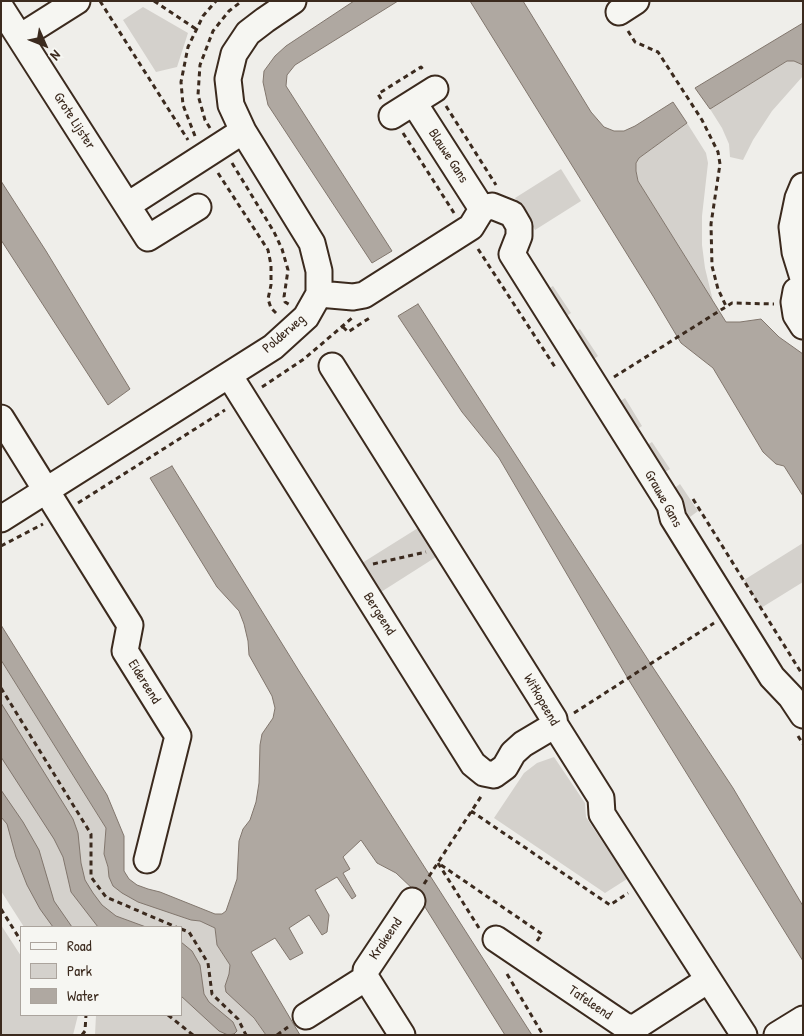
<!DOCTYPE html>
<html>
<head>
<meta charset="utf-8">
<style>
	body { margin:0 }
	#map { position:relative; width:804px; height:1036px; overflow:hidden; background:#efeeea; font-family:"Patrick Hand",sans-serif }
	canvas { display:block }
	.frame { position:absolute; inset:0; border:2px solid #3b2a1e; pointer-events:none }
	.legend { position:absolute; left:20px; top:926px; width:162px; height:90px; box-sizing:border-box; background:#f6f6f2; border:1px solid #aba49d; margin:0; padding:6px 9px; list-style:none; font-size:15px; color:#3b2a1e }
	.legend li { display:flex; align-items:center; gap:10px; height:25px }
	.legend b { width:25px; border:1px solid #aba49d }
	.north { position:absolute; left:20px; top:20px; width:50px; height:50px; -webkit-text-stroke:4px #f6f6f2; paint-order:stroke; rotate:134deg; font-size:14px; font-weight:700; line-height:20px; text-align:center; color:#3b2a1e }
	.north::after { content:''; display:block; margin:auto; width:18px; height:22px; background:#3b2a1e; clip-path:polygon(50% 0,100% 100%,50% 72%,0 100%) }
</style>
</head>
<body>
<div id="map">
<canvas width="804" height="1036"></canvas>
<div class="frame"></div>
<ul class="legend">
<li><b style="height:6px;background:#f6f6f2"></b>Road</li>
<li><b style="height:14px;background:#d4d1cc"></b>Park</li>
<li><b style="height:14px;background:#afa8a1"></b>Water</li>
</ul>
<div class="north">N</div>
</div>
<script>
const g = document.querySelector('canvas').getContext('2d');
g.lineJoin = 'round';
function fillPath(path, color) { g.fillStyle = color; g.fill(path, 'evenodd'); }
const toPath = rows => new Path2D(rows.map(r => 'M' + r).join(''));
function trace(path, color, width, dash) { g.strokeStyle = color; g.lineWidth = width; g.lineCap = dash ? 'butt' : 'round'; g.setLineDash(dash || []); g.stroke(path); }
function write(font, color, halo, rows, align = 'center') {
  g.font = font + ' "Patrick Hand",sans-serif'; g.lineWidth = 5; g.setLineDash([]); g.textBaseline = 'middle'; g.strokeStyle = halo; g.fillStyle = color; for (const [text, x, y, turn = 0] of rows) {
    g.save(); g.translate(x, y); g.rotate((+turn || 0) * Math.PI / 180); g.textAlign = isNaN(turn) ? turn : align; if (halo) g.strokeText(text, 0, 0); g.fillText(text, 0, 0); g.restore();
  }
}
const green = toPath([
	[143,7,188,33,177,67,156,72,123,20],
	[787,61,794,61,803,65,803,76,772,111,753,140,743,160,730,157,729,144,722,128,710,109],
	[687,123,706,153,708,163,702,216,702,245,705,268,713,301,638,181,636,171,636,163,639,158],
	[561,169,581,201,535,230,515,198],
	[553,286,571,313,562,319,545,291],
	[580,329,598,356,590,362,572,334],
	[625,398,642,426,633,432,616,404],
	[652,442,670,469,662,474,644,447],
	[680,484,698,511,690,517,672,490],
	[418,528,436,557,381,592,362,563],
	[803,543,803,582,761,608,744,580],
	[1,660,106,828,104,854,113,886,210,925,215,928,217,945,230,965,251,1015,266,1035,95,1035,96,1015,181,1015,181,927,24,927,1,891],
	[554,757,585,803,586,817,627,879,605,893,494,818,524,773,537,763],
	[1,925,21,956,21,1015,78,1015,73,1035,1,1035]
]);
const water = toPath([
	[354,1,398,1,295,65,287,75,286,86,392,251,372,263,268,105,263,82,264,71,275,56,286,46,354,1],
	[470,1,523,1,591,112,604,127,614,131,624,131,635,126,673,102,687,123,639,158,636,163,636,171,638,181,726,322,740,322,761,319,779,337,803,354,803,496,784,466,776,464,763,452,713,368,681,343,653,296,470,1],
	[803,23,803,65,794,61,787,61,710,109,695,88,803,23],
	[1,181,46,251,130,389,108,405,1,240,1,181],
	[418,304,654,669,733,788,803,906,803,961,630,682,499,458,462,412,398,316,418,304],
	[172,466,299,671,532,1035,505,1035,415,891,396,873,377,863,361,840,343,857,350,869,343,873,356,896,352,899,337,877,315,890,329,915,327,932,322,935,309,915,289,928,303,953,290,960,275,938,251,952,300,1035,266,1035,254,1018,226,992,225,986,229,974,230,965,217,945,215,928,200,921,191,920,138,902,122,893,113,886,109,877,108,867,104,854,106,828,1,660,1,625,107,795,124,836,124,871,129,879,137,885,148,889,160,892,215,914,222,914,226,911,237,879,239,841,243,829,250,820,256,802,259,783,260,745,262,734,273,718,275,708,272,696,249,655,248,641,244,624,239,611,217,587,150,478,172,466],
	[1,703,73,819,78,833,81,863,85,880,93,893,102,905,116,916,146,927,98,927,71,892,63,857,54,839,1,757,1,703],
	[1,790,23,822,39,850,54,901,72,927,53,927,40,909,27,885,16,857,7,824,1,817,1,790],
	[181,942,192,951,200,965,204,994,209,1002,233,1022,237,1031,234,1034,228,1035,219,1031,181,996,181,942]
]);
const path = toPath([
	[100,1,188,140],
	[154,1,196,29],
	[628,31,635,42,658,52,702,120,718,152,720,164,711,224,712,266,718,289,726,306],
	[381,99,378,94,421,67,424,71],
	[446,106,496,185],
	[210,128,205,120,198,95,200,65,213,31,229,11,242,1],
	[403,133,454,213],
	[195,136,183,105,181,82,188,47,203,16,216,1],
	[232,163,274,232,282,249,288,270,284,297,285,302,290,305],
	[218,173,268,250,271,265,271,285,268,299,271,308,278,315],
	[478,249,555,367],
	[343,327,348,332,371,317],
	[614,377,732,303,774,304],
	[262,387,304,359,352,318],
	[693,499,802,674],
	[78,503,225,410],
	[1,546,43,524],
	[373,564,426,552],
	[1,688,91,834,91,877,106,897,176,927],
	[574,713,714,623],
	[798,736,803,744],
	[471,811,610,905,628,893],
	[438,863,479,928],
	[441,865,542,934,537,941],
	[424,884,482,795],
	[1,909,21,941],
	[181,929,189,932,208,963,212,994,238,1019,246,1035],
	[507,974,543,1035],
	[168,1015,193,1035],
	[82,1035,85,1031,86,1015],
	[277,1035,288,1027]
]);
const minor = toPath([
	[1,8,148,238,198,207],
	[619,12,636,1],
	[20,37,77,1],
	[414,103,482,209],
	[392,116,435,89],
	[803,186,798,198,792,227,795,252,803,278],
	[128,205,243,131],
	[803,286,796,291,794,302,796,315,803,326],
	[319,294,353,297,364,295,471,227,482,209,492,206,512,214,519,226,519,236,512,254,670,505,673,518,772,677,791,697,803,715],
	[332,366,554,719,555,725,601,798,602,814,744,1035],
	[229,375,473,764,484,773,494,775,505,767,513,753,523,744,555,725],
	[1,418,130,625,125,651,178,736,147,860],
	[1,519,273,347,306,317,319,294,319,271,312,243,243,131,231,105,228,79,234,54,248,33,265,20,293,1],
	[496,939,625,1026,634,1028,708,980],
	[306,1016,366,978],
	[402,1035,366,978,366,970,412,901],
	[777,1035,803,1019]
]);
const streetNames = [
	["Grote Lijster",74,121,57],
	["Blauwe Gans",448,156,57],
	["Polderweg",284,334,-41],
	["Grauwe Gans",663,499,61],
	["Bergeend",379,614,58],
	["Eidereend",144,682,58],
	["Witkopeend",541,700,60],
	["Krakeend",386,939,-56],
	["Tafeleend",590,1003,34]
];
fillPath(green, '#d4d1cc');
fillPath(water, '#afa8a1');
trace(water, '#81766d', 1);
trace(minor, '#3b2a1e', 29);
trace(path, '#3b2a1e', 3, [5, 4]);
trace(minor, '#f6f6f2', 25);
write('14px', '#3b2a1e', '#f6f6f2', streetNames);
</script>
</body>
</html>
